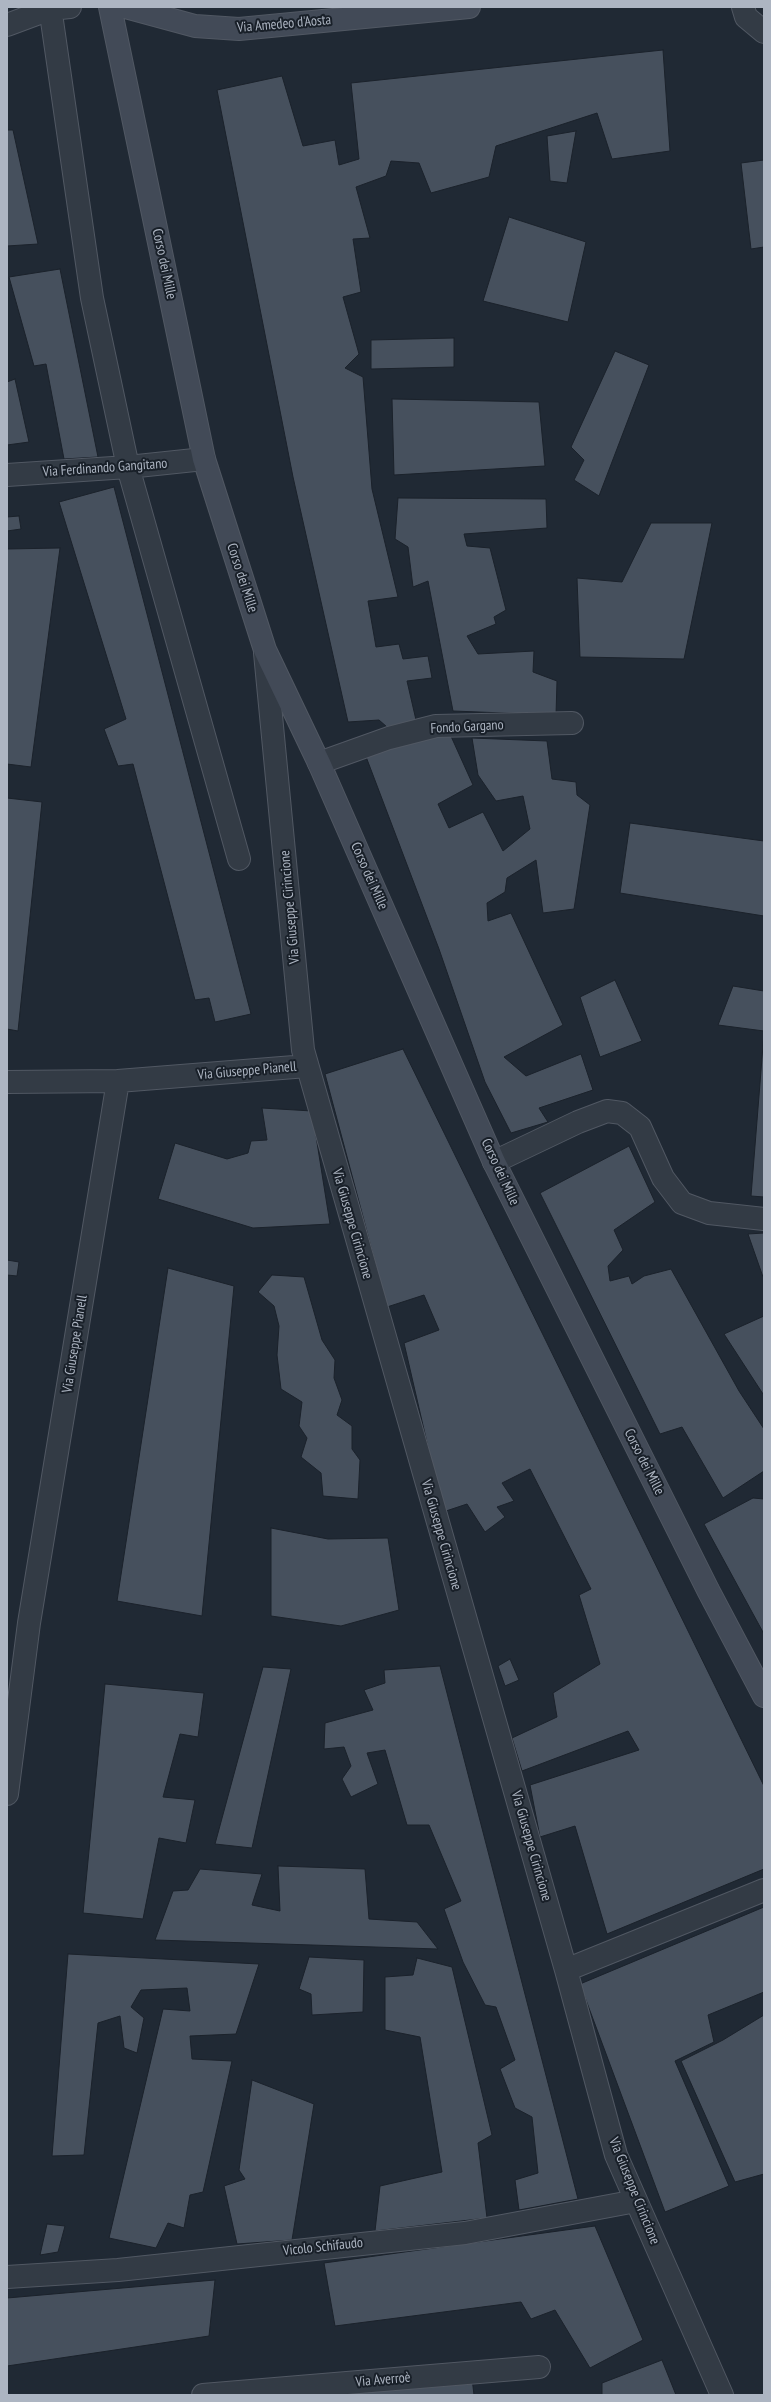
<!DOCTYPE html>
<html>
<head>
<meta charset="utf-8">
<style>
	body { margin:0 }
	#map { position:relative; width:771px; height:2402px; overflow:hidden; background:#202934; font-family:"PT Sans Narrow",sans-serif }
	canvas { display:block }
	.frame { position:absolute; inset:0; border:8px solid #adb5c2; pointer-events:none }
</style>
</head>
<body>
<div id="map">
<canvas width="771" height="2402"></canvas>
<div class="frame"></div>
</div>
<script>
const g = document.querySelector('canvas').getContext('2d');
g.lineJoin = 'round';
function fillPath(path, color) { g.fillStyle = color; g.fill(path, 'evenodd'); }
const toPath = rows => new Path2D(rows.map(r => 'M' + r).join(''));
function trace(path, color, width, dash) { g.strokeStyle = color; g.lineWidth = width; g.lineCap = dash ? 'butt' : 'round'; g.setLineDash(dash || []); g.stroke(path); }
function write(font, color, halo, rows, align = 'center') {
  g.font = font + ' "PT Sans Narrow",sans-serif'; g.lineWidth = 4; g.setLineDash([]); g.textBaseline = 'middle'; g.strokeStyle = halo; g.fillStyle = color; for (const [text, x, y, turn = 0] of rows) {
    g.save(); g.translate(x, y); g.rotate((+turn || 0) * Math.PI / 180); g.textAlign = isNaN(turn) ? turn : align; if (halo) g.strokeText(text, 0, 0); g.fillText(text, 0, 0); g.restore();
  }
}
const building = toPath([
	[663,50,670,151,612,159,597,113,496,146,489,177,431,193,419,163,391,161,386,176,356,187,370,238,353,239,361,292,343,297,359,354,345,368,363,377,372,489,398,597,368,601,376,647,399,644,403,659,428,656,432,678,407,681,416,720,387,727,379,720,348,722,293,477,217,90,282,76,303,146,335,140,339,165,359,159,351,83,663,50],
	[7,130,13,130,38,244,7,246,7,130],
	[576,131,567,183,550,181,547,136,576,131],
	[764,160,764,247,751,249,741,163,764,160],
	[509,217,586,242,568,322,483,301,509,217],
	[60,269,98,457,64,459,46,364,34,366,9,277,60,269],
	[454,338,454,367,371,369,371,340,454,338],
	[615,351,649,365,599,496,574,480,584,460,571,447,615,351],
	[15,379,29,442,7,445,7,382,15,379],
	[392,399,539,402,545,466,394,475,392,399],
	[114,487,251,1014,215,1022,209,998,195,1000,133,764,118,766,104,729,126,719,59,502,114,487],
	[398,498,546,499,547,528,464,534,467,546,490,548,506,610,494,617,496,624,467,636,478,654,534,651,533,672,557,681,556,715,453,711,428,581,413,587,408,547,395,539,398,498],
	[19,516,21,529,7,531,7,517,19,516],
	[651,523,712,523,684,659,580,657,577,578,622,582,651,523],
	[60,548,31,767,7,764,7,549,60,548],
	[450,734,473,785,438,804,449,828,483,812,503,851,530,829,523,796,496,801,478,775,472,738,547,741,552,779,576,782,577,795,590,805,574,909,543,913,536,860,507,878,505,892,487,903,488,921,511,913,563,1025,504,1057,526,1076,581,1054,593,1090,539,1108,548,1122,511,1133,485,1082,439,949,365,754,450,734],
	[7,798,42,802,18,1031,7,1029,7,798],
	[630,823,764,841,764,916,620,893,630,823],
	[615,980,642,1041,600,1057,580,997,615,980],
	[733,986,764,991,764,1031,718,1025,733,986],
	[764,1033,764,1197,751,1196,764,1033],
	[403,1049,764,1786,764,1869,607,1934,575,1826,540,1837,530,1785,639,1750,628,1731,522,1771,512,1738,557,1717,553,1693,600,1664,579,1595,591,1589,530,1469,502,1483,514,1501,497,1507,505,1517,485,1532,467,1504,443,1512,404,1343,439,1330,424,1295,387,1307,325,1074,403,1049],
	[262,1108,312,1111,330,1224,253,1228,158,1199,175,1143,227,1159,248,1153,251,1141,267,1140,262,1108],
	[629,1146,655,1202,614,1230,623,1250,608,1266,610,1281,629,1276,632,1284,644,1276,671,1269,739,1391,764,1429,764,1471,723,1498,682,1427,660,1434,540,1193,629,1146],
	[764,1233,764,1276,763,1277,748,1234,764,1233],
	[7,1260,19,1262,17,1276,7,1275,7,1260],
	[168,1268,234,1286,202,1616,117,1601,168,1268],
	[272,1275,304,1277,322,1340,335,1360,334,1378,342,1400,337,1415,352,1426,352,1449,360,1460,358,1499,323,1496,321,1473,301,1457,307,1438,299,1426,302,1402,281,1389,277,1355,279,1326,274,1306,258,1292,272,1275],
	[764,1316,764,1394,763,1394,724,1334,764,1316],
	[753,1498,764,1499,764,1634,704,1524,753,1498],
	[271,1528,328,1539,388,1538,399,1610,341,1626,271,1616,271,1528],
	[510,1659,519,1680,505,1686,498,1666,510,1659],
	[440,1666,578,2199,519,2210,515,2180,538,2173,532,2117,515,2108,500,2069,515,2060,496,2007,485,2005,463,1962,444,1909,461,1901,429,1825,407,1825,385,1750,367,1753,378,1784,351,1797,342,1779,351,1766,344,1747,324,1749,325,1723,373,1710,364,1690,385,1683,384,1670,440,1666],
	[263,1667,291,1669,252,1848,215,1844,263,1667],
	[105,1684,204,1693,198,1737,180,1734,163,1797,195,1800,186,1843,159,1838,143,1919,83,1913,105,1684],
	[278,1866,365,1869,369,1919,417,1922,438,1949,155,1940,173,1891,188,1890,200,1869,262,1874,252,1905,280,1911,278,1866],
	[764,1907,764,1992,708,2015,714,2042,675,2061,729,2186,665,2212,580,1984,764,1907],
	[68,1954,259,1964,236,2034,190,2036,192,2059,232,2061,203,2192,190,2195,184,2228,168,2223,156,2248,109,2238,163,2009,190,2011,187,1988,141,1990,131,2007,144,2018,137,2053,124,2048,120,2016,98,2023,84,2155,52,2156,68,1954],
	[309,1957,364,1960,363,2012,312,2015,311,1994,299,1989,309,1957],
	[417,1958,452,1967,492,2135,478,2143,487,2218,375,2231,380,2186,442,2172,420,2037,385,2030,385,1977,413,1975,417,1958],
	[764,2015,764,2174,735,2182,681,2061,723,2040,764,2015],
	[252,2080,314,2104,292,2240,237,2244,224,2186,245,2179,239,2170,252,2080],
	[47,2224,65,2226,58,2252,40,2255,47,2224],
	[595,2226,643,2340,590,2368,555,2310,531,2319,521,2302,335,2326,324,2263,595,2226],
	[215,2280,209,2336,7,2366,7,2298,215,2280],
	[662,2360,676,2395,602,2395,602,2383,662,2360],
	[472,2378,474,2395,301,2395,472,2378]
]);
const street = toPath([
	[50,7,92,298,128,467,239,859],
	[743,7,746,17,764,32],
	[7,25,50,9,70,7],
	[7,475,128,467,204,459],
	[265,653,303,1050,566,1970,616,2155,722,2395],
	[319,763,389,738,436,726,572,723],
	[7,1082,118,1081],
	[494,1162,578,1122,607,1111,622,1113,640,1127,663,1178,682,1203,709,1213,764,1219],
	[7,1794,29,1623,118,1081,307,1066],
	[566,1970,764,1890],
	[7,2277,118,2270,465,2233,636,2201],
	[203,2395,539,2367]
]);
const secondary = toPath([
	[110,7,204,459,265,650,319,763,494,1162,708,1590,764,1696],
	[125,7,195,26,239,29,469,7]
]);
const streetNames = [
	["Via Amedeo d'Aosta",284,24,-5],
	["Corso dei Mille",164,264,78],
	["Via Ferdinando Gangitano",105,468,-4],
	["Corso dei Mille",242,578,72],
	["Fondo Gargano",467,727,-3],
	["Corso dei Mille",369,876,66],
	["Via Giuseppe Cirincione",290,907,-95],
	["Via Giuseppe Pianell",247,1071,-5],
	["Corso dei Mille",500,1172,65],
	["Via Giuseppe Cirincione",352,1224,74],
	["Via Giuseppe Pianell",75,1344,-81],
	["Corso dei Mille",644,1462,63],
	["Via Giuseppe Cirincione",441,1535,74],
	["Via Giuseppe Cirincione",531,1846,74],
	["Via Giuseppe Cirincione",634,2191,68],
	["Vicolo Schifaudo",323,2247,-6],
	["Via Averroè",383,2380,-5]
];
fillPath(building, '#46505d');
trace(building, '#1b222b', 1);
trace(street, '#515863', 24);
trace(secondary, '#515863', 24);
trace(street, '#333b45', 22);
trace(secondary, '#424a57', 22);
write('14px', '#adb5c2', '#192029', streetNames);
</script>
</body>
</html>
